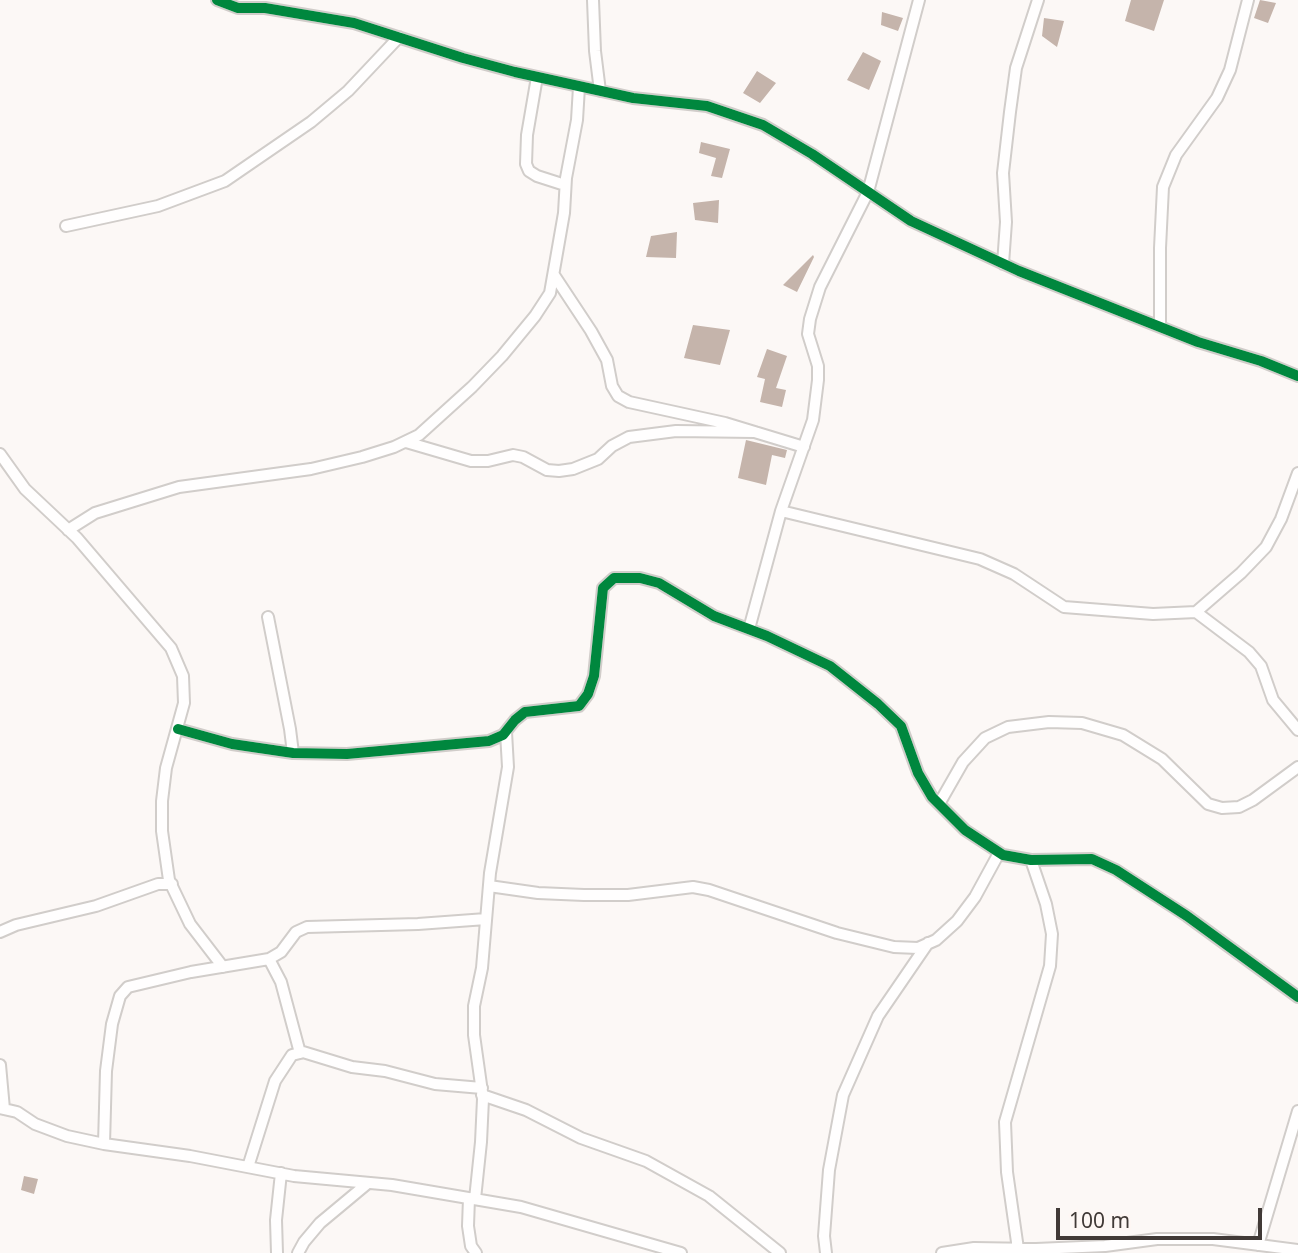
<!DOCTYPE html>
<html>
<head>
<meta charset="utf-8">
<style>
	body { margin:0 }
	#map { position:relative; width:1298px; height:1253px; overflow:hidden; background:#fcf8f6; font-family:"Noto Sans",sans-serif }
	canvas { display:block }
	.scale { position:absolute; left:1056px; top:1208px; width:206px; height:32px; box-sizing:border-box; border:4px solid #413a37; border-top:0; padding-left:9px; font-size:21px; line-height:24px; white-space:nowrap; color:#413a37; -webkit-text-stroke:5px #fef7f4; paint-order:stroke }
</style>
</head>
<body>
<div id="map">
<canvas width="1298" height="1253"></canvas>
<div class="scale">100 m</div>
</div>
<script>
const g = document.querySelector('canvas').getContext('2d');
g.lineJoin = 'round';
function fillPath(path, color) { g.fillStyle = color; g.fill(path, 'evenodd'); }
const toPath = rows => new Path2D(rows.map(r => 'M' + r).join(''));
function trace(path, color, width, dash) { g.strokeStyle = color; g.lineWidth = width; g.lineCap = dash ? 'butt' : 'round'; g.setLineDash(dash || []); g.stroke(path); }
const building = toPath([
	[1131,0,1164,0,1154,31,1125,21],
	[1260,0,1276,3,1268,23,1254,18],
	[882,12,903,18,898,31,881,25],
	[1044,18,1064,21,1057,47,1042,36],
	[863,52,881,61,869,90,847,80],
	[757,71,776,83,760,103,743,93],
	[701,142,730,149,722,178,711,176,716,158,699,153],
	[719,200,718,223,695,220,693,203],
	[677,232,676,258,646,257,651,236],
	[813,255,814,257,797,292,783,285],
	[693,325,730,330,720,365,684,358],
	[767,349,787,356,776,388,786,390,782,407,760,402,765,379,757,377],
	[746,440,787,450,785,458,772,455,766,485,738,478],
	[24,1176,38,1179,34,1194,21,1190]
]);
const street = toPath([
	[217,0,238,8,265,8,354,23,463,58,515,72,633,98,707,106,763,125,812,154,911,221,1019,271,1198,342,1261,361,1298,376],
	[593,0,595,51,600,91],
	[537,77,527,135,526,164,529,171,537,176,565,185],
	[66,226,158,206,225,181,311,122,348,91,399,37],
	[1003,264,1006,222,1003,173,1010,112,1016,68,1038,0],
	[554,275,591,331,607,360,612,386,618,396,629,402,725,423,804,447],
	[1160,327,1160,248,1163,187,1176,155,1217,98,1230,70,1248,0],
	[406,442,471,461,488,461,513,455,523,457,547,470,559,471,573,469,598,459,612,446,629,437,676,431,755,432],
	[0,454,25,489,77,538,171,648,183,676,184,703,166,768,162,801,162,831,169,880,190,924,223,967],
	[781,511,980,559,1014,574,1064,607,1153,614,1196,612,1241,573,1266,547,1281,519,1298,473],
	[68,530,95,513,179,487,311,469,362,457,394,447,419,435,472,387,502,356,535,316,550,293,564,213,566,178,577,120,579,87],
	[1196,612,1249,652,1261,666,1273,700,1298,730],
	[268,617,290,729,293,753],
	[749,629,781,511,813,420,818,380,818,366,808,334,810,319,820,287,868,192,919,0],
	[178,729,232,744,293,753,347,754,489,741,503,735,515,720,525,712,579,706,588,694,594,676,603,588,614,578,640,578,659,583,714,616,767,636,830,666,878,704,901,726,918,773,932,797,965,830,1003,855,1031,860,1092,859,1116,870,1187,916,1298,997],
	[939,804,963,762,985,738,1008,727,1049,722,1082,723,1123,735,1162,759,1208,804,1222,808,1239,807,1253,800,1298,767],
	[489,886,538,893,584,895,628,895,693,887,709,890,837,933,894,947,918,948,936,940,957,921,975,897,999,853],
	[0,932,16,925,96,906,158,884,172,884],
	[269,959,281,982,300,1053],
	[0,1065,4,1109],
	[482,1095,526,1110,581,1138,646,1161,709,1196,780,1253],
	[0,1108,17,1112,35,1124,67,1136,104,1144,190,1156,294,1176,392,1185,521,1207,681,1253],
	[104,1144,106,1071,112,1024,120,996,128,987,191,972,269,959,281,952,296,932,307,927,418,924,486,919],
	[248,1167,275,1081,292,1055,300,1053,303,1052,352,1067,385,1071,435,1084,482,1088],
	[469,1198,468,1226,471,1246,476,1253],
	[475,1199,481,1142,483,1099,474,1035,474,1006,482,968,490,873,508,767,506,732],
	[1258,1245,1298,1111],
	[1018,1249,1007,1172,1005,1122,1050,966,1052,934,1046,904,1031,860],
	[277,1253,276,1220,281,1173],
	[298,1253,304,1242,320,1223,368,1183],
	[826,1253,824,1236,829,1170,843,1095,878,1016,928,943],
	[942,1253,974,1248,1036,1249,1105,1246,1157,1239,1213,1239,1298,1250]
]);
const cycleway = toPath([
	[217,0,238,8,265,8,354,23,463,58,515,72,633,98,707,106,763,125,812,154,911,221,1019,271,1198,342,1261,361,1298,376],
	[178,729,232,744,293,753,347,754,489,741,503,735,515,720,525,712,579,706,588,694,594,676,603,588,614,578,640,578,659,583,714,616,767,636,830,666,878,704,901,726,918,773,932,797,965,830,1003,855,1031,860,1092,859,1116,870,1187,916,1298,997]
]);
fillPath(building, '#c5b4ab');
trace(street, '#d1cdca', 14);
trace(street, '#fffefe', 10);
trace(cycleway, '#00873e', 10);
</script>
</body>
</html>
